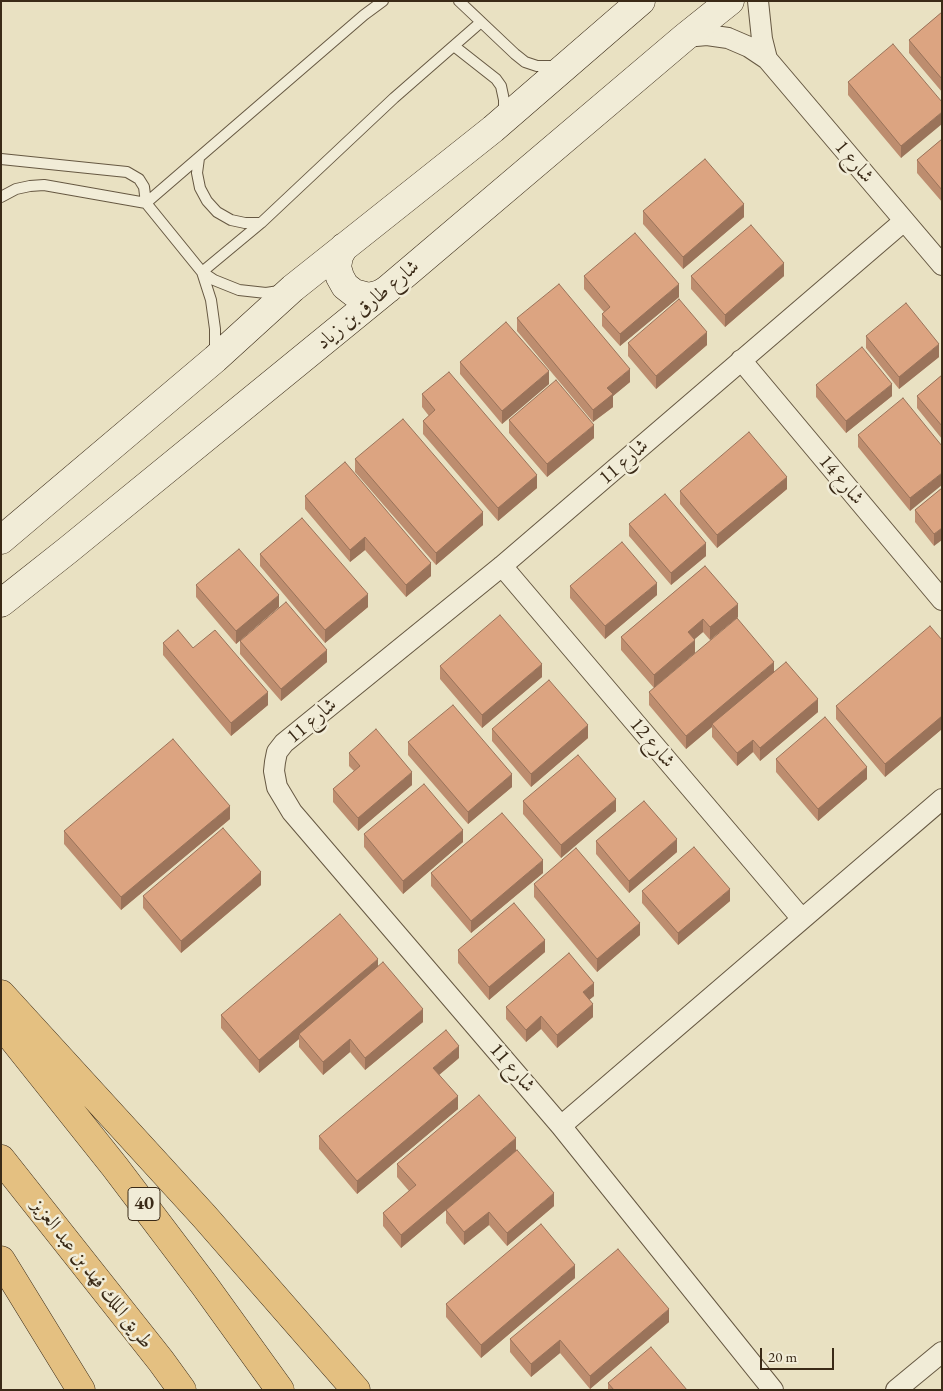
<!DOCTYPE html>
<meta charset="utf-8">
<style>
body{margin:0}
#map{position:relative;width:943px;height:1391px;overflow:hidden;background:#e9e1c2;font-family:"EB Garamond",serif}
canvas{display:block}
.frame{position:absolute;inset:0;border:2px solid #3a2a17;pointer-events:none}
.scale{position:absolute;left:760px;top:1348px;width:74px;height:22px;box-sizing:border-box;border:2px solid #3a2a17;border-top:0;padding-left:6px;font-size:15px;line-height:18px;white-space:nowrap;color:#3a2a17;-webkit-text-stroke:4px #f1ecd7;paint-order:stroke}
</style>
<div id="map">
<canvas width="943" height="1391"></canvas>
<div class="frame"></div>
<div class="scale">20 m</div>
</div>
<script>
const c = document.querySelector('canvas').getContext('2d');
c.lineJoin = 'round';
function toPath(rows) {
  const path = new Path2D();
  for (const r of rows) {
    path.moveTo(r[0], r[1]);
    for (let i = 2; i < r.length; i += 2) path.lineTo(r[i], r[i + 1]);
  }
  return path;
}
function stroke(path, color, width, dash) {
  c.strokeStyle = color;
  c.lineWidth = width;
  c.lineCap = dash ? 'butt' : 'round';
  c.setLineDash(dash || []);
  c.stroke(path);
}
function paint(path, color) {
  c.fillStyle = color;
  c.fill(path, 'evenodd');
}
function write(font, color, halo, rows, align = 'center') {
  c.font = font + ' "EB Garamond",Amiri,serif';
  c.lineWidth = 5;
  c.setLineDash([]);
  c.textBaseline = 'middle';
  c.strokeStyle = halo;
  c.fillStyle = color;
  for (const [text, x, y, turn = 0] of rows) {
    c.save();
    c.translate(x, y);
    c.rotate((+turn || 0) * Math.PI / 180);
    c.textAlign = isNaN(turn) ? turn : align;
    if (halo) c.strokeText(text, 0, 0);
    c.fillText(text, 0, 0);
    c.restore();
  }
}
const lane = toPath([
 [459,1,515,54,525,62,537,66,556,66],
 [454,46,496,79,501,86,504,100,504,107,500,114],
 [199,158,197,173,200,188,207,201,217,212,231,220,245,223,261,223],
 [1,159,127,172,139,179,144,187,146,203,202,272,214,280,239,290,266,293,279,291],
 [1,197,16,189,30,186,44,185,146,203],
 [146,203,364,15,383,1],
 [202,272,261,223,394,98,481,22],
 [202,272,211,300,215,329,215,354]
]);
const street = toPath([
 [758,1,762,39,767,59],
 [685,37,707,35,728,38,749,47,767,59,942,265],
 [741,360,942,600],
 [502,566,802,919],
 [561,1126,942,799],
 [773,1390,561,1126,292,812,277,787,274,771,275,762,277,752,284,743,502,566,904,221],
 [896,1390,942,1352]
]);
const secondary = toPath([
 [344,247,339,256,337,267,340,277,345,286,354,293,369,297,380,294,388,289],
 [1,540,215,359,293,288,493,129,641,1],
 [1,603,68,550,389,288,685,37,730,1]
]);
const highway = toPath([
 [1,994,204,1216,356,1390],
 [1,1024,115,1167,205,1286,280,1390],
 [1,1159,161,1361,182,1390],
 [1,1260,81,1390]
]);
const wall = toPath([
 [942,12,942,92,909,53,909,40],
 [848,82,942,102,901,158,848,95],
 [942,139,942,202,917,173,917,160],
 [643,211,744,217,683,269,643,224],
 [584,276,679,297,620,346,602,326,602,314,604,312,584,289],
 [691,276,784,276,725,327,691,289],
 [517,318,630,382,613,396,613,407,593,422,517,331],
 [866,336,939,357,899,389,866,348],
 [628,343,707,345,656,389,628,356],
 [460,362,549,384,502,424,460,374],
 [942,375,942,439,917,408,917,396],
 [816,385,892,396,846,433,816,397],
 [422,394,537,488,498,521,423,434,423,421,429,416,422,407],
 [509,420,594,438,547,477,509,433],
 [858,435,942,446,910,511,858,447],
 [355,459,483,525,436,565,355,472],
 [942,488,934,546,915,522,915,510],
 [787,489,717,548,680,504,680,491],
 [305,496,431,576,406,597,365,550,350,562,305,509],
 [629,524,706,556,671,585,629,536],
 [260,554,368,607,325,643,260,566],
 [705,566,738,617,710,640,703,632,694,639,654,688,621,650,621,637],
 [196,585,279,607,236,644,196,597],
 [570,586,657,595,605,639,570,598],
 [942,640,942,729,885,777,836,719,836,706],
 [240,641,327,662,281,701,240,654],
 [163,643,193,648,268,705,231,736,163,655],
 [440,666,542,677,482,728,440,679],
 [774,672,818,712,760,761,753,752,737,766,712,737,712,727,686,749,649,705,649,692],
 [492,729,588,738,531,787,492,741],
 [408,742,512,787,468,824,408,755],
 [349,753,412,785,358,831,333,802,333,789,354,771,349,766],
 [776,759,867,779,818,821,776,772],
 [523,801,616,811,561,858,523,814],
 [230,819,121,910,64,844,64,831],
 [364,834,463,842,403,894,364,847],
 [596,841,677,852,629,893,596,854],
 [431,873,543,873,471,933,431,886],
 [534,884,640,935,597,972,534,897],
 [261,885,181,953,143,908,143,896],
 [642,891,730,901,678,945,642,903],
 [458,950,545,952,489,1000,458,963],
 [378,966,423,1022,365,1070,350,1052,323,1075,299,1047,299,1039,259,1073,221,1028,221,1015],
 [594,996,589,1000,593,1017,557,1048,541,1029,526,1042,506,1019,506,1007],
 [459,1058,439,1075,458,1109,357,1194,319,1149,319,1136],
 [516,1151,401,1248,383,1226,383,1213,409,1191,397,1177,397,1164],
 [554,1206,507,1246,489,1225,464,1245,446,1223,446,1210],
 [575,1278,481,1358,446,1317,446,1304],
 [669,1322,590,1389,560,1353,531,1377,510,1352,510,1339],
 [608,1383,687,1390,608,1390]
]);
const shadedWall = toPath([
 [942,112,942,124,901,158,901,146],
 [744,204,744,217,683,269,683,257],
 [784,263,784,276,725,327,725,315],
 [679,284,679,297,620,346,620,334],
 [707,332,707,345,656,389,656,376],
 [939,344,939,357,899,389,899,377],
 [630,369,630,382,613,396,613,407,593,422,593,410,607,388],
 [549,371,549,384,502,424,502,411],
 [892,384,892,396,846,433,846,421],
 [594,425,594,438,547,477,547,464],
 [942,473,942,485,910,511,910,498],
 [537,475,537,488,498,521,498,508],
 [787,477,787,489,717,548,717,535],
 [483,512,483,525,436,565,436,553],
 [942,528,942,540,934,546,934,534],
 [365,537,365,550,350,562,350,550],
 [706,543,706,556,671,585,671,573],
 [431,563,431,576,406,597,406,585],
 [657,583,657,595,605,639,605,626],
 [368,594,368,607,325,643,325,630],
 [279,595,279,607,236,644,236,631],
 [738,604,738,617,710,640,710,627],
 [703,619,703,632,688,645,688,632],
 [695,640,695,653,654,688,654,675],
 [327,650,327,662,281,701,281,689],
 [774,662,774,675,712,724,712,727,686,749,686,736],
 [542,664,542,677,482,728,482,715],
 [268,692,268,705,231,736,231,723],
 [818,699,818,712,760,761,760,748],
 [942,716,942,729,885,777,885,764],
 [588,725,588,738,531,787,531,774],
 [753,740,753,752,737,766,737,753],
 [867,767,867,779,818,821,818,809],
 [412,772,412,785,358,831,358,818],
 [512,774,512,787,468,824,468,812],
 [616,799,616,811,561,858,561,845],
 [230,806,230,819,121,910,121,897],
 [463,830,463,842,403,894,403,881],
 [677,839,677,852,629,893,629,881],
 [543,860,543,873,471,933,471,921],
 [261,872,261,885,181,953,181,941],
 [730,889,730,901,678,945,678,933],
 [640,923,640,935,597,972,597,959],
 [545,940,545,952,489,1000,489,987],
 [378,959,378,972,299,1034,299,1039,259,1073,259,1060],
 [594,983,594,996,583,1005,583,992],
 [593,1004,593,1017,557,1048,557,1035],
 [423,1009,423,1022,365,1070,365,1058],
 [541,1016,541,1029,526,1042,526,1030],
 [350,1039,350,1052,323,1075,323,1062],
 [459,1046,459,1058,433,1080,433,1068],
 [458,1096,458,1109,357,1194,357,1181],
 [516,1138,516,1151,401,1248,401,1235],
 [554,1193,554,1206,507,1246,507,1233],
 [489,1212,489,1225,464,1245,464,1232],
 [575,1265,575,1278,481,1358,481,1345],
 [669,1309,669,1322,590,1389,590,1376],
 [560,1340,560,1353,531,1377,531,1364]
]);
const building = toPath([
 [942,12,942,79,909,40,942,12],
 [893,44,942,102,942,112,901,146,848,82,893,44],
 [942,139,942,190,917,160,942,139],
 [705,159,744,204,683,257,643,211,705,159],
 [751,225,784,263,725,315,691,276,751,225],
 [635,233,679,284,620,334,602,314,610,307,584,276,635,233],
 [559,284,630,369,607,388,613,394,593,410,517,318,559,284],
 [679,299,707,332,656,376,628,343,679,299],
 [906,303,939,344,899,377,866,336,906,303],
 [506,322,549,371,502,411,460,362,506,322],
 [862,347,892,384,846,421,816,385,862,347],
 [449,372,537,475,498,508,423,421,435,410,422,394,449,372],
 [942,375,942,426,917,396,942,375],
 [556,380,594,425,547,464,509,420,556,380],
 [903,398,942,446,942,473,910,498,858,435,903,398],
 [403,419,483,512,436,553,355,459,403,419],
 [749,432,787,477,717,535,680,491,749,432],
 [345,462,431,563,406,585,365,537,350,550,305,496,345,462],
 [942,488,942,528,934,534,915,510,942,488],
 [665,494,706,543,671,573,629,524,665,494],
 [302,518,368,594,325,630,260,554,302,518],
 [622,542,657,583,605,626,570,586,622,542],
 [239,549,279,595,236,631,196,585,239,549],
 [705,566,738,604,710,627,703,619,688,632,695,640,654,675,621,637,705,566],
 [286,602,327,650,281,689,240,641,286,602],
 [500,615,542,664,482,715,440,666,500,615],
 [737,618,774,662,686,736,649,692,737,618],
 [930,626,942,640,942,716,885,764,836,706,930,626],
 [178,630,193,648,215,630,268,692,231,723,163,643,178,630],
 [786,662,818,699,760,748,753,740,737,753,712,724,786,662],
 [549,680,588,725,531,774,492,729,549,680],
 [453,705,512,774,468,812,408,742,453,705],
 [825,717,867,767,818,809,776,759,825,717],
 [376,729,412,772,358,818,333,789,360,766,349,753,376,729],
 [173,739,230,806,121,897,64,831,173,739],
 [578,755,616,799,561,845,523,801,578,755],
 [424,784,463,830,403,881,364,834,424,784],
 [644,801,677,839,629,881,596,841,644,801],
 [502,813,543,860,471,921,431,873,502,813],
 [223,828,261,872,181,941,143,896,223,828],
 [694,847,730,889,678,933,642,891,694,847],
 [576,848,640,923,597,959,534,884,576,848],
 [514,903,545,940,489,987,458,950,514,903],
 [340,914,378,959,259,1060,221,1015,340,914],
 [569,953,594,983,583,992,593,1004,557,1035,541,1016,526,1030,506,1007,569,953],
 [383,962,423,1009,365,1058,350,1039,323,1062,299,1034,383,962],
 [446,1030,459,1046,433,1068,458,1096,357,1181,319,1136,446,1030],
 [479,1095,516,1138,401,1235,383,1213,416,1185,397,1164,479,1095],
 [517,1150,554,1193,507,1233,489,1212,464,1232,446,1210,517,1150],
 [541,1224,575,1265,481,1345,446,1304,541,1224],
 [618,1249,669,1309,590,1376,560,1340,531,1364,510,1339,618,1249],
 [651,1347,687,1390,614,1390,608,1383,651,1347]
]);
const shields = [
 [144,1204,32]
];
const shieldNames = [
 ["40",144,1204]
];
const streetNames = [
 ["شارع 1",854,162,50],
 ["شارع طارق بن زياد",368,305,-40],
 ["شارع 11",624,462,-41],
 ["شارع 14",841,480,50],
 ["شارع 11",312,721,-40],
 ["شارع 12",652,743,50],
 ["شارع 11",512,1068,49],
 ["طريق الملك فهد بن عبد العزيز",92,1274,52]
];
stroke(lane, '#665842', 12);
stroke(street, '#665842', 22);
stroke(secondary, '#3a2a17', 29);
stroke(highway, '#3a2a17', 29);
stroke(lane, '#f1ecd7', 10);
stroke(street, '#f1ecd7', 20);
stroke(secondary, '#f1ecd7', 28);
stroke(highway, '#e4c081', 28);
paint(wall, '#bd8d6f');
paint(shadedWall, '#9a735a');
paint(building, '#dca481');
stroke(building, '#9a735a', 1);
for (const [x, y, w] of shields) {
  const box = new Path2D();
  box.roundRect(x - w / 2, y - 16.5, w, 33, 4);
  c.fillStyle = '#f1ecd7';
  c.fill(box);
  stroke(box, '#3a2a17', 1);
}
write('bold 19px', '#3a2a17', null, shieldNames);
write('20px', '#3a2a17', '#f1ecd7', streetNames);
</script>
